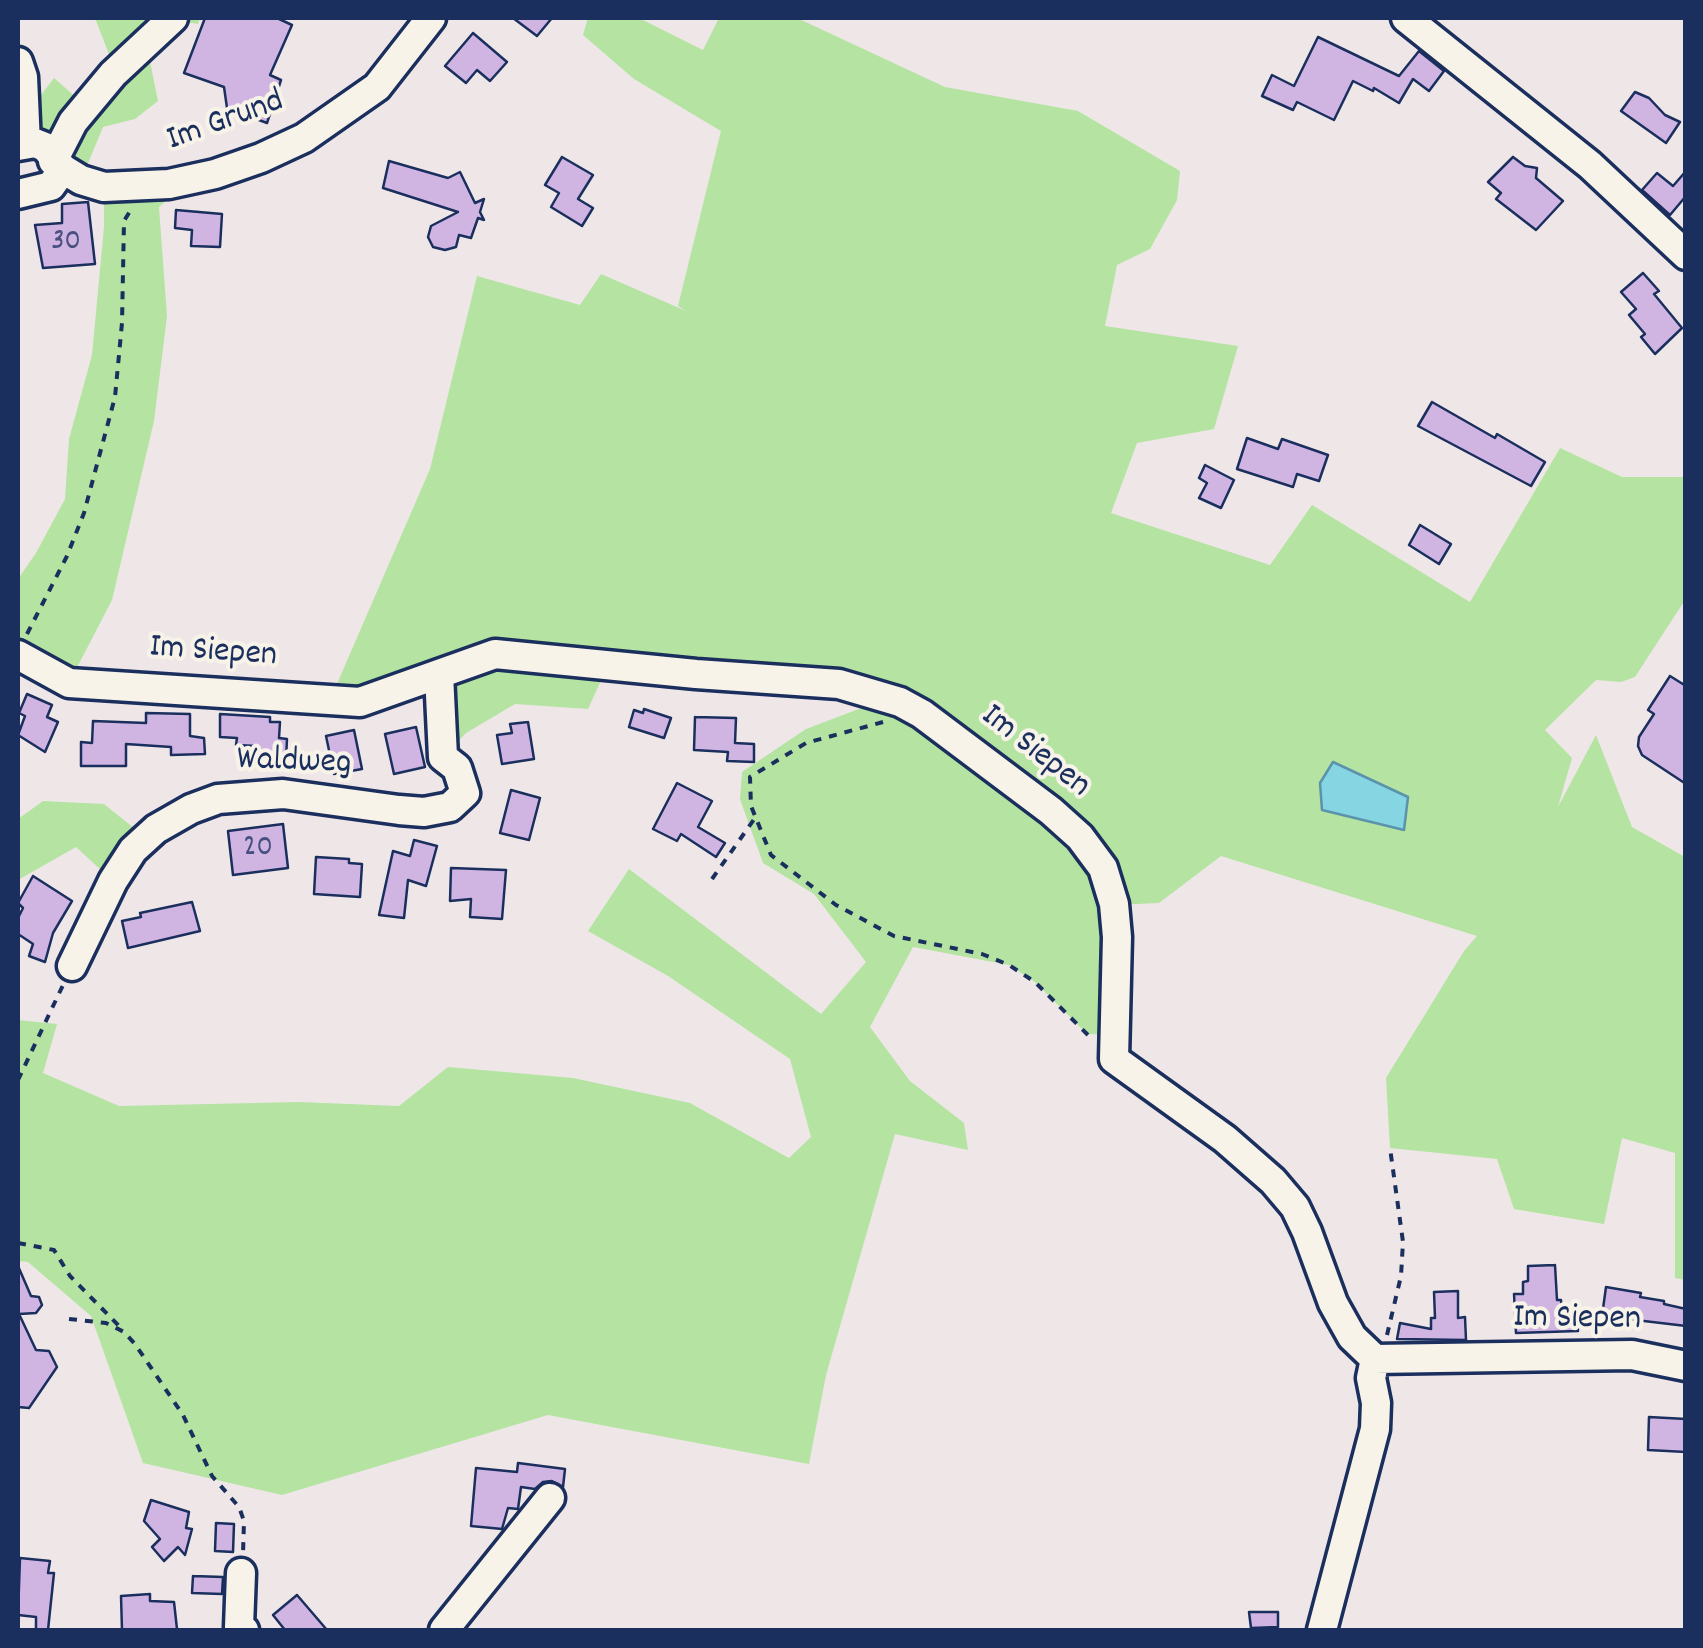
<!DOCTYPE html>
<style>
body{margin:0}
#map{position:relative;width:1703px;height:1648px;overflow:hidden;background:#efe7e7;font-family:Dekko,sans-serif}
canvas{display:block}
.frame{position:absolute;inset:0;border:20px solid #1b2f5e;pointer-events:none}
</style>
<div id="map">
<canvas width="1703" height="1648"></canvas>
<div class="frame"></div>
</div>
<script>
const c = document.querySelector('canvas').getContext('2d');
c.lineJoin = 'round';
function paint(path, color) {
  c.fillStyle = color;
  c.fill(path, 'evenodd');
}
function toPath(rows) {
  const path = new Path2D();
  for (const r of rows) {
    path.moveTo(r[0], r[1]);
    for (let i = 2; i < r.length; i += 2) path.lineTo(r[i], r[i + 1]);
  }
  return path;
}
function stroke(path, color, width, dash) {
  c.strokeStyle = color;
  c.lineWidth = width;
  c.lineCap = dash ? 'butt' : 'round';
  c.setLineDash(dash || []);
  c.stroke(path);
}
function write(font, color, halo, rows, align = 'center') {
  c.font = font + ' Dekko,sans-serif';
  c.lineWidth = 8;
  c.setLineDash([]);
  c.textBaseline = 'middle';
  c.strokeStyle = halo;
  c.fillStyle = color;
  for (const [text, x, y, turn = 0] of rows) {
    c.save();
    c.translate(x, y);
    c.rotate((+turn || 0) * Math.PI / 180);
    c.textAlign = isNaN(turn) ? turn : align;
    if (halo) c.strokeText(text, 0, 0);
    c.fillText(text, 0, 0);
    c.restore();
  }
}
const green = toPath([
 [95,18,200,18,198,24,164,18,145,37,158,101,135,119,103,127,81,180,25,116,54,78,79,100,110,57],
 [588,18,639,18,703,50,719,18,797,18,945,87,1078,111,1180,171,1177,200,1150,249,1117,265,1105,326,1238,346,1214,429,1137,443,1111,513,1270,565,1312,505,1470,602,1560,448,1622,477,1685,477,1685,600,1635,677,1621,682,1596,680,1545,730,1572,758,1558,807,1596,735,1632,827,1685,857,1685,1280,1675,1278,1675,1153,1622,1138,1604,1224,1514,1209,1497,1159,1390,1148,1386,1078,1464,951,1477,936,1221,856,1159,903,1114,905,1115,1035,1087,1034,1035,982,1009,965,913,947,870,1027,910,1081,964,1123,968,1150,895,1134,826,1375,809,1464,548,1415,282,1495,143,1463,91,1316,28,1262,18,1261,18,1020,57,1024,43,1073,119,1106,299,1102,399,1106,448,1067,573,1078,690,1103,789,1158,811,1137,790,1059,668,976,588,931,629,869,821,1014,866,962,814,894,763,863,740,799,742,772,806,729,864,707,896,703,608,665,588,709,515,704,466,733,443,757,438,674,330,700,430,469,477,276,580,305,601,274,686,311,678,306,721,131,634,79,583,35],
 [187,181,159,207,167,316,154,421,112,600,69,683,18,655,18,579,36,553,65,499,69,439,92,355,104,227,104,187],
 [43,801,104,804,145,837,113,881,76,847,18,880,18,819]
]);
const water = toPath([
 [1333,762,1408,797,1404,830,1322,810,1320,783,1333,762]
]);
const building = toPath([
 [205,18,277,18,292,25,270,75,281,80,267,123,227,108,224,87,184,73,205,18],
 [513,18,552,18,537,36,513,18],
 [473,33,507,62,490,81,477,70,466,83,445,66,473,33],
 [1318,37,1399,76,1419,51,1444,71,1429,91,1413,79,1399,103,1374,88,1373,91,1353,81,1334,120,1297,102,1293,110,1262,96,1272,75,1294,86,1318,37],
 [1635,92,1649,98,1665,115,1680,122,1666,143,1621,111,1635,92],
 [562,157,593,175,578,199,593,208,582,226,551,207,559,193,545,185,562,157],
 [1513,157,1525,166,1537,168,1536,178,1563,201,1536,230,1496,199,1501,193,1488,182,1513,157],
 [389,161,448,178,460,172,475,203,484,199,480,212,484,220,478,218,471,238,459,235,456,247,445,250,433,247,428,237,431,226,458,212,383,188,389,161],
 [1686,171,1686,196,1670,215,1642,190,1657,173,1673,186,1686,171],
 [88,202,95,264,43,268,35,225,62,223,62,204,88,202],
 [176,210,222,214,220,247,191,246,192,230,175,228,176,210],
 [1643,273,1659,291,1654,294,1682,328,1655,354,1641,337,1645,334,1629,315,1636,309,1621,292,1643,273],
 [1432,402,1495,438,1497,434,1545,462,1531,486,1418,426,1432,402],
 [1247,438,1278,449,1282,439,1328,455,1319,481,1297,474,1293,487,1237,469,1247,438],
 [1205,465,1234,480,1221,508,1199,498,1207,483,1199,478,1205,465],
 [1420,525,1451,544,1439,564,1409,545,1420,525],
 [1670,676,1686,686,1686,784,1642,755,1638,746,1639,737,1654,714,1648,710,1670,676],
 [27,694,52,705,47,717,58,722,45,752,18,735,25,716,19,713,27,694],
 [644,709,671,718,664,738,629,727,634,710,643,713,644,709],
 [146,713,190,714,190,736,204,738,205,754,171,755,171,747,126,744,126,766,81,766,81,742,92,743,93,721,146,723,146,713],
 [220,714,270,717,270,722,280,722,279,738,287,739,286,759,256,757,257,746,236,745,237,738,220,737,220,714],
 [695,717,736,718,735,743,754,744,754,762,727,761,728,752,694,750,695,717],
 [528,722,534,759,502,764,497,735,512,733,510,724,528,722],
 [416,727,425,767,394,774,385,734,416,727],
 [354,730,362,769,334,774,326,736,354,730],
 [677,783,712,801,698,827,725,843,716,857,681,834,677,841,653,829,677,783],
 [511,790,540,798,529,840,500,833,511,790],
 [283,824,288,868,233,875,228,831,283,824],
 [414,840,437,846,426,886,408,880,404,918,379,915,393,851,410,856,414,840],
 [316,857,349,859,349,863,362,864,360,897,314,894,316,857],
 [451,868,506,870,502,919,470,917,471,899,450,901,451,868],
 [33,876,72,901,53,933,45,962,29,956,33,944,18,934,18,918,23,908,18,903,33,876],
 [192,902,200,931,128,948,122,921,141,917,140,913,192,902],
 [1555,1265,1557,1300,1561,1300,1562,1315,1577,1315,1578,1331,1516,1333,1514,1294,1523,1294,1523,1282,1528,1281,1528,1266,1555,1265],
 [18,1266,31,1296,39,1297,42,1305,36,1313,19,1314,36,1350,49,1351,57,1367,29,1408,18,1407,18,1266],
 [1606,1287,1641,1293,1640,1297,1664,1301,1664,1304,1686,1309,1686,1326,1602,1316,1606,1287],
 [1458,1291,1458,1318,1465,1317,1466,1340,1397,1339,1400,1323,1431,1329,1431,1318,1435,1318,1434,1292,1458,1291],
 [1649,1417,1686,1419,1686,1452,1648,1450,1649,1417],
 [518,1463,565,1469,563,1487,552,1481,543,1482,535,1489,521,1487,518,1509,508,1508,502,1529,471,1526,476,1468,517,1472,518,1463],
 [151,1500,189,1512,186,1528,192,1529,185,1555,178,1547,164,1561,152,1547,160,1539,144,1521,151,1500],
 [216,1523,234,1524,233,1552,215,1551,216,1523],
 [20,1558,50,1561,48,1573,54,1573,48,1630,36,1630,36,1617,18,1615,20,1558],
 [193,1576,223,1577,222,1594,192,1593,193,1576],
 [150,1594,150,1601,174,1602,177,1629,122,1630,121,1596,150,1594],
 [297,1595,327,1630,285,1630,273,1615,297,1595],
 [1249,1612,1278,1612,1278,1627,1251,1628,1249,1612]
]);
const path = toPath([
 [27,634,67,556,84,513,115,397,122,323,124,221,132,208],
 [883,722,806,743,750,777,751,806,771,855,836,905,894,936,982,954,1009,965,1035,982,1091,1038],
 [712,879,755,818],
 [18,1080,64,983],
 [18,1243,54,1250,70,1276,121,1328],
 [69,1319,106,1323,124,1332,135,1344,183,1415,212,1476,239,1507,244,1521,243,1554],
 [1387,1335,1401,1276,1403,1242,1390,1148]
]);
const minor = toPath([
 [1406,18,1590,165,1686,255],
 [18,62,23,77,26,144],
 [18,146,35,143,45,147,63,169,81,180,104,187,169,184,215,174,261,158,304,138,377,87,431,18],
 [53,161,73,122,113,74,173,18],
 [18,194,51,186,63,169],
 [18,655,69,683,360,702,495,654,696,674,839,684,900,702,922,714,1051,811,1080,837,1103,868,1114,904,1117,937,1114,1059,1225,1139,1273,1181,1295,1207,1307,1232,1333,1303,1352,1337,1375,1359,1632,1355,1686,1366],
 [72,966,113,881,133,850,156,829,191,809,218,799,283,794,399,810,424,812,450,807,465,793,457,768,443,757,439,674],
 [241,1573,239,1627,244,1630],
 [444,1630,550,1498],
 [1322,1630,1375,1429,1376,1403,1371,1378,1375,1359]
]);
const numberNames = [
 ["30",66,244],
 ["20",258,850]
];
const streetNames = [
 ["Im Grund",226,123,-20],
 ["Im Siepen",213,654,4],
 ["Im Siepen",1034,753,38],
 ["Waldweg",294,764,2],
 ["Im Siepen",1577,1321,1]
];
paint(green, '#b4e3a2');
paint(water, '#86d5e2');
stroke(water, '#5b93ad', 2.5);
paint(building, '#d0b5e3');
stroke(building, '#1b2f5e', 2.5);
stroke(minor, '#1b2f5e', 35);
stroke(path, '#1b2f5e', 4, [8, 8]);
stroke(minor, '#f7f3e8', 28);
write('30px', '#48507f', null, numberNames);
write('35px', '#1b2f5e', '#f7f3e8', streetNames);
</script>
